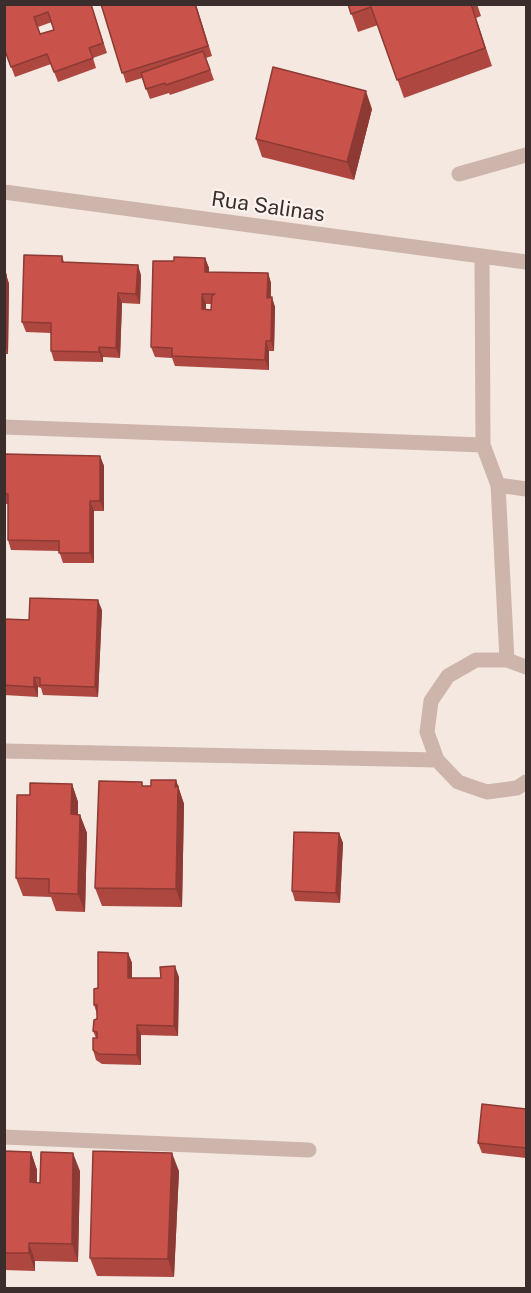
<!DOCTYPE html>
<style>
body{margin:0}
#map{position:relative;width:531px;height:1293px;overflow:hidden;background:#f4e8e1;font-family:"Public Sans",sans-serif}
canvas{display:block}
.frame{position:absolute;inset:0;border:6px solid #3b2d2b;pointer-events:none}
</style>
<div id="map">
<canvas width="531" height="1293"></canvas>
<div class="frame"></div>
</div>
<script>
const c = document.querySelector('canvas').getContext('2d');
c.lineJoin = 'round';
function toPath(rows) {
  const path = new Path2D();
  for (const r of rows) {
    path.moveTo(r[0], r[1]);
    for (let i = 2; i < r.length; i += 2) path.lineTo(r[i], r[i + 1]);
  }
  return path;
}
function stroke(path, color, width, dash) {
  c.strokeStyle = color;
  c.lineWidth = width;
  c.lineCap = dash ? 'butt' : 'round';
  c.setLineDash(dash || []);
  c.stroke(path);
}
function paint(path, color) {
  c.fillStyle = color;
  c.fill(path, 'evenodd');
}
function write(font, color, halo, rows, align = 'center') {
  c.font = font + ' "Public Sans",sans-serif';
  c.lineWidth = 4.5;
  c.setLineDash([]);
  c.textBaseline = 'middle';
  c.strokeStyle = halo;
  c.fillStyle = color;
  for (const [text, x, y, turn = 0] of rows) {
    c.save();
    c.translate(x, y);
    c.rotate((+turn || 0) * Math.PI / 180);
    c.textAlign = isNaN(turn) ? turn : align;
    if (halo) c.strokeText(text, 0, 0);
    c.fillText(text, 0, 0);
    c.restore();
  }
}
const minor = toPath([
 [459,174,526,155],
 [4,192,526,262],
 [482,258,483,445,498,485,507,660],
 [4,427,483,445],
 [498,485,526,489],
 [526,667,507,660,476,660,448,676,431,701,427,732,437,760,458,782,487,792,517,788,526,782],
 [4,751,437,760],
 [4,1137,309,1150]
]);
const wall = toPath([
 [4,4,91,4,107,53,93,58,96,68,58,82,51,64,15,77,4,48],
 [52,22,54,30,40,34,38,27],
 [101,4,196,4,212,56,206,58,214,80,170,95,169,93,150,99,142,78,126,83],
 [348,4,477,4,481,16,476,18,492,66,404,98,378,25,358,32],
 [372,109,354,180,262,157,256,139],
 [62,256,64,262,141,275,140,304,122,303,120,358,103,357,103,362,54,361,51,351,51,333,26,332,22,322],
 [205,258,209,268,209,272,268,273,271,283,271,297,275,307,274,351,269,351,269,370,175,366,172,358,155,357,151,347,174,261],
 [206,304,211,304,211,310,206,309],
 [4,274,6,274,9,284,8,354,4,354],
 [4,454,100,456,104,466,104,511,94,511,94,563,63,563,59,551,11,550,8,540,8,504,6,504,4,501],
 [102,610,98,697,43,695,41,688,38,687,38,697,4,695,4,619,29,620],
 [176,780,184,804,182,907,102,906,95,888,151,786],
 [72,784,78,802,78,815,80,815,87,833,85,912,56,911,51,897,23,896,16,878,30,795],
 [339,833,343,843,340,903,295,901,292,891],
 [128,953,132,963,132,978,161,978,179,977,178,1036,141,1035,141,1065,102,1064,96,1060,93,1050,96,1038,93,1031,97,1019,97,1014,94,1005,98,988],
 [526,1109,526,1158,482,1153,478,1143],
 [4,1151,31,1152,37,1170,37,1182,40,1183,80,1171,78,1262,35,1261,35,1271,4,1270],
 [179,1171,174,1277,97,1276,90,1258]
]);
const shadedWall = toPath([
 [366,91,372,109,354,180,347,162],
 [205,258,209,268,209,282,205,272],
 [138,265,141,275,140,304,136,294],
 [268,273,271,283,270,308,267,298],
 [6,274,9,284,8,354,5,344],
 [118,293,122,303,120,358,116,348],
 [202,294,206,304,205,319,202,309],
 [272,297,275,307,274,351,271,341],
 [266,341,269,351,269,370,265,360],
 [99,347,103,357,103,362,99,352],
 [100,456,104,466,104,511,100,501],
 [90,501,94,511,94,563,90,553],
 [98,600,102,610,98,697,95,687],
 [34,677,38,687,38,697,34,687],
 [176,780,184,804,182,907,176,889],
 [72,784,78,802,78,832,71,814],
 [80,815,87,833,85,912,78,894],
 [339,833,343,843,340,903,336,893],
 [128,953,132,963,132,988,128,978],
 [175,966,179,977,178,1036,174,1026],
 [137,1025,141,1035,141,1065,137,1055],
 [31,1152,37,1170,36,1200,30,1182],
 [73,1153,80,1171,78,1262,72,1244],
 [172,1153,179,1171,174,1277,168,1259],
 [29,1243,35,1261,35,1271,29,1253]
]);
const building = toPath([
 [4,4,91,4,103,43,89,48,93,58,54,72,47,54,11,67,4,48,4,4],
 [48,12,54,30,40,34,34,17,48,12],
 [101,4,195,4,208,46,122,73,101,4],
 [348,4,471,4,485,48,397,80,371,7,351,14,348,4],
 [203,51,210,70,166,85,165,83,146,89,141,73,203,51],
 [273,67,366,91,347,162,256,139,273,67],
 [24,255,62,256,62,262,138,265,136,294,118,293,116,348,99,347,99,352,51,351,51,323,22,322,24,255],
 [174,257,205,258,205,272,268,273,267,298,272,297,271,341,266,341,265,360,172,356,172,348,151,347,153,261,174,261,174,257],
 [202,294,215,294,212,296,211,310,202,309,202,294],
 [4,274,6,274,5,344,4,344,4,274],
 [4,454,100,456,100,501,90,501,90,553,59,553,59,541,8,540,8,494,4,494,4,454],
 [30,598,98,600,95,687,40,685,40,678,34,677,34,687,4,685,4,619,29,620,30,598],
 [151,780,176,780,175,787,178,786,176,889,95,888,99,781,142,782,142,786,151,786,151,780],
 [30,783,72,784,71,814,80,815,78,894,49,893,49,879,16,878,17,795,30,795,30,783],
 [294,832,339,833,336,893,292,891,294,832],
 [98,952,128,953,128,978,161,978,160,967,175,966,174,1026,137,1025,137,1055,99,1054,93,1050,93,1038,97,1038,97,1032,93,1031,94,1020,97,1019,97,1005,94,1005,94,989,98,988,98,952],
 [482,1104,526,1109,526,1148,478,1143,482,1104],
 [4,1151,31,1152,30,1182,40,1183,41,1152,73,1153,72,1244,29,1243,29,1253,4,1253,4,1151],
 [93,1151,172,1153,168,1259,90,1258,93,1151]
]);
const streetNames = [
 ["Rua Salinas",268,207,8]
];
stroke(minor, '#cdb5ac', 15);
paint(wall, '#ad4740');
paint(shadedWall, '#8d3a34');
paint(building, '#c9534a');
stroke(building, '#8d3a34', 1.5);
write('21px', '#3b2d2b', '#fbf3ee', streetNames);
</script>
